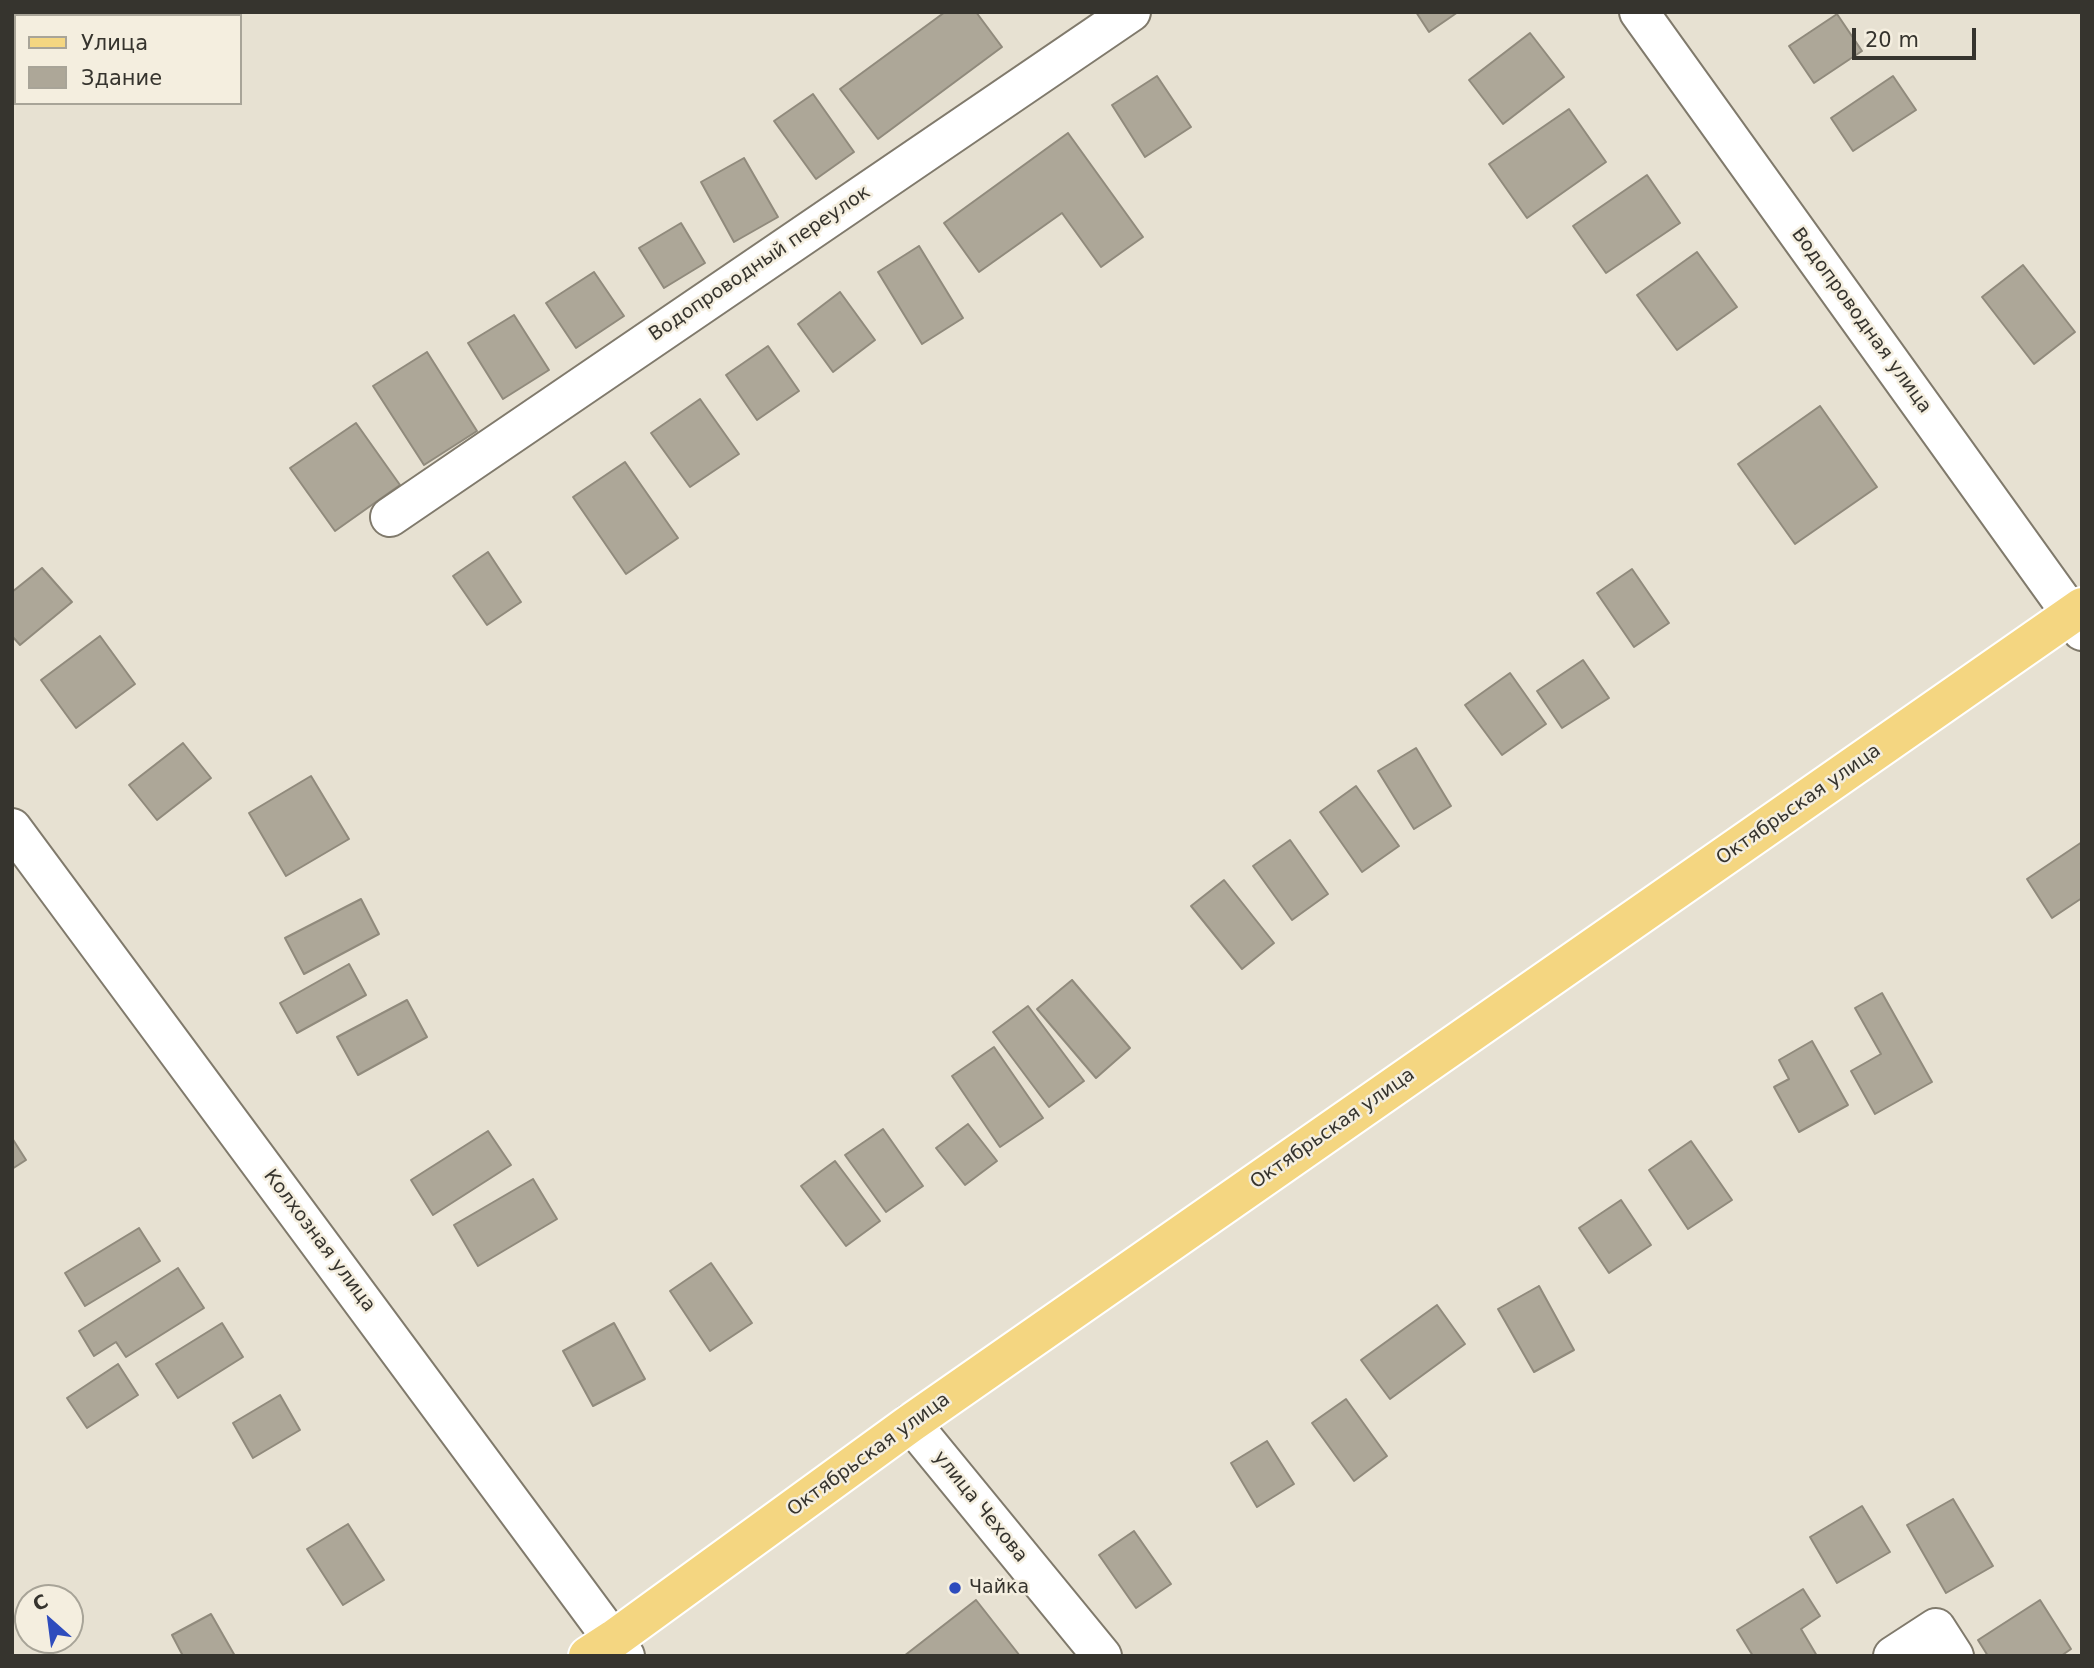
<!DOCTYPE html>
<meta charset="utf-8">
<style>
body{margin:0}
#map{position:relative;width:2094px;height:1668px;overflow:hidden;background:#e7e1d2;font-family:"DejaVu Sans",sans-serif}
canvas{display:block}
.frame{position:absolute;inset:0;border:14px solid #36342e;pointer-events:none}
.legend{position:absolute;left:14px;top:14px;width:228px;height:91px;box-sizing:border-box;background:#f4eedf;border:2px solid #a8a498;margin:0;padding:9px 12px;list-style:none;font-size:21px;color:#36342e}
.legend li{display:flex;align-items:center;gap:14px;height:35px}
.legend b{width:35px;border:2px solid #a8a498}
.north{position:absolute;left:14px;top:1584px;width:70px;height:70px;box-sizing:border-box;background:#f4eedf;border:2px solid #a8a498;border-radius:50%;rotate:332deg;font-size:19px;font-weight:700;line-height:28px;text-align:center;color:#36342e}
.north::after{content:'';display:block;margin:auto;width:24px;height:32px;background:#2e4cbd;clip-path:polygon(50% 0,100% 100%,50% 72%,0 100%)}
.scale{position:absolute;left:1852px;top:28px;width:124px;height:32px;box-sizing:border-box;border:4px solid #36342e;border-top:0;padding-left:9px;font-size:21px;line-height:24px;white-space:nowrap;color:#36342e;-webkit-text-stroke:5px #f4eedf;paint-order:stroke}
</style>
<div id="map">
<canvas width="2094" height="1668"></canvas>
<div class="frame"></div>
<ul class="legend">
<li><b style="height:9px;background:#f4d681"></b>Улица</li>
<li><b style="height:19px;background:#ada798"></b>Здание</li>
</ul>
<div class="north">С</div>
<div class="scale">20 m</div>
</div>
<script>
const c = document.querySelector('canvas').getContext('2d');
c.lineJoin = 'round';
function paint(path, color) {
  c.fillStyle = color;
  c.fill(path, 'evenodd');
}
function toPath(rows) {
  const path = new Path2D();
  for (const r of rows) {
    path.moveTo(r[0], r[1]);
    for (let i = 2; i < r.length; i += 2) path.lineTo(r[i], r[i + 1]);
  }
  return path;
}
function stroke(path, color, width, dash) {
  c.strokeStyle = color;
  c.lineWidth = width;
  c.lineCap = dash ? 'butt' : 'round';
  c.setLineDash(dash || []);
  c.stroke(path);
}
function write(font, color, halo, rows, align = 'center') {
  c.font = font + ' "DejaVu Sans",sans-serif';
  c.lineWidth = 5;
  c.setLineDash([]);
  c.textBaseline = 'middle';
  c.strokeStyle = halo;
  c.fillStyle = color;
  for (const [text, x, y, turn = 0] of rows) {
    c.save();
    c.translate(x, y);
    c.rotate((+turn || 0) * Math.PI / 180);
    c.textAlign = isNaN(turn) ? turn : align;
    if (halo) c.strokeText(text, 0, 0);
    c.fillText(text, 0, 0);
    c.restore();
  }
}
const building = toPath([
 [945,12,976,12,1002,47,878,139,840,89,945,12],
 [1416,12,1458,12,1429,32,1416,12],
 [1837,14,1862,51,1814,83,1789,46,1837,14],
 [1530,33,1564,77,1503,124,1469,80,1530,33],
 [1157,76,1191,127,1145,157,1112,105,1157,76],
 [1893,76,1916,110,1853,151,1831,118,1893,76],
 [813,94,854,152,816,179,774,121,813,94],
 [1569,109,1606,162,1527,218,1489,164,1569,109],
 [1068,133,1143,237,1101,267,1062,213,979,272,944,223,1068,133],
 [744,158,778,217,734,242,701,182,744,158],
 [1647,175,1680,223,1606,273,1573,226,1647,175],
 [681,223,705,263,664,288,639,248,681,223],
 [919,246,963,318,922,344,878,272,919,246],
 [1697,252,1737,307,1677,350,1637,295,1697,252],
 [2023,265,2075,332,2034,364,1982,297,2023,265],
 [594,272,624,316,576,348,546,303,594,272],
 [840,292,875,340,833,372,798,324,840,292],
 [514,315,549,370,503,399,468,343,514,315],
 [768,346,799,391,757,420,726,375,768,346],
 [427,352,477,431,424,465,373,386,427,352],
 [700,399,739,454,690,487,651,433,700,399],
 [1820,406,1877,487,1795,544,1738,464,1820,406],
 [356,423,400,485,335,531,290,468,356,423],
 [625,462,678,538,626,574,573,497,625,462],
 [488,552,521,602,487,625,453,576,488,552],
 [42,568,72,602,20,645,12,636,12,592,42,568],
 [1632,569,1669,623,1634,647,1597,593,1632,569],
 [100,636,135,684,76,728,41,680,100,636],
 [1583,660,1609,698,1562,728,1537,691,1583,660],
 [1510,673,1546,724,1502,755,1465,705,1510,673],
 [183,743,211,778,157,820,129,785,183,743],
 [1416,748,1451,806,1414,829,1378,771,1416,748],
 [311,776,349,839,286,876,249,813,311,776],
 [1356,786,1399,846,1362,872,1320,812,1356,786],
 [1290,840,1328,894,1292,920,1253,866,1290,840],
 [2082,842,2082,898,2052,918,2027,879,2082,842],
 [1224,880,1274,943,1242,969,1191,906,1224,880],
 [361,899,379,934,304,974,285,938,361,899],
 [349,964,366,995,297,1033,280,1003,349,964],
 [1072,980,1130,1048,1096,1078,1037,1009,1072,980],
 [1882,993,1932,1082,1875,1114,1851,1071,1881,1054,1855,1008,1882,993],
 [407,1000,427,1037,358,1075,337,1037,407,1000],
 [1028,1006,1084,1081,1049,1107,993,1032,1028,1006],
 [1812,1041,1848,1105,1799,1132,1774,1087,1789,1079,1779,1060,1812,1041],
 [994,1047,1043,1118,1000,1147,952,1076,994,1047],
 [968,1124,997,1161,965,1185,936,1148,968,1124],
 [883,1129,923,1186,886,1212,845,1155,883,1129],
 [488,1131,511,1165,433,1215,411,1180,488,1131],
 [12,1138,26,1160,12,1169,12,1138],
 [1691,1141,1732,1200,1688,1229,1649,1170,1691,1141],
 [835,1161,880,1221,846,1246,801,1186,835,1161],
 [533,1179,557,1219,478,1266,454,1225,533,1179],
 [1621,1200,1651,1245,1609,1273,1579,1228,1621,1200],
 [139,1228,160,1261,85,1306,65,1273,139,1228],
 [711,1263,752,1323,710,1351,670,1291,711,1263],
 [178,1268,204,1308,126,1357,116,1342,94,1356,79,1331,178,1268],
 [1539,1286,1574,1350,1534,1372,1498,1309,1539,1286],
 [1437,1305,1465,1344,1390,1399,1361,1360,1437,1305],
 [222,1323,243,1357,178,1398,156,1364,222,1323],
 [614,1323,645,1379,593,1406,563,1351,614,1323],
 [118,1364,138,1395,87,1428,67,1398,118,1364],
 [280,1395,300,1430,253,1458,233,1423,280,1395],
 [1346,1399,1387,1456,1354,1481,1312,1423,1346,1399],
 [1267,1441,1294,1484,1257,1507,1231,1463,1267,1441],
 [1953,1499,1993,1566,1946,1593,1907,1525,1953,1499],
 [1862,1506,1890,1552,1837,1583,1810,1537,1862,1506],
 [348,1524,384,1580,343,1605,307,1549,348,1524],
 [1134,1531,1171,1584,1136,1608,1099,1555,1134,1531],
 [1803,1589,1820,1616,1801,1629,1817,1656,1753,1656,1737,1630,1803,1589],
 [976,1600,1020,1656,904,1656,976,1600],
 [2040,1600,2071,1649,2061,1656,1988,1656,1978,1640,2040,1600],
 [211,1614,235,1656,183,1656,172,1635,211,1614]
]);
const street = toPath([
 [1639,12,2072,615,2082,631],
 [390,517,1131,12],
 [12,828,625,1656],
 [911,1423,1102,1656],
 [1893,1656,1936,1628,1954,1656]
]);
const primary = toPath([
 [588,1656,614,1639,911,1423,2082,607]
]);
const markers = [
 [955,1588,7,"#2e4cbd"]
];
const streetNames = [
 ["Водопроводный переулок",760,264,-34],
 ["Водопроводная улица",1861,321,54],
 ["Октябрьская улица",1799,805,-35],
 ["Октябрьская улица",1333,1129,-35],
 ["Колхозная улица",319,1241,53],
 ["Октябрьская улица",869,1455,-36],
 ["улица Чехова",980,1507,51]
];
const poiNames = [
 ["Чайка",969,1588]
];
paint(building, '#ada798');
stroke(building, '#908a7c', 2);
stroke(street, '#807a6c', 42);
stroke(primary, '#fff', 42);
stroke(street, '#fff', 38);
stroke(primary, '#f4d681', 38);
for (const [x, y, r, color] of markers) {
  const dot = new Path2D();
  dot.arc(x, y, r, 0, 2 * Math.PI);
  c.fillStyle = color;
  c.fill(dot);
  stroke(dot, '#f4eedf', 2.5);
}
write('19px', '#36342e', '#f4eedf', streetNames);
write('19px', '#36342e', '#f4eedf', poiNames, 'left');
</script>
